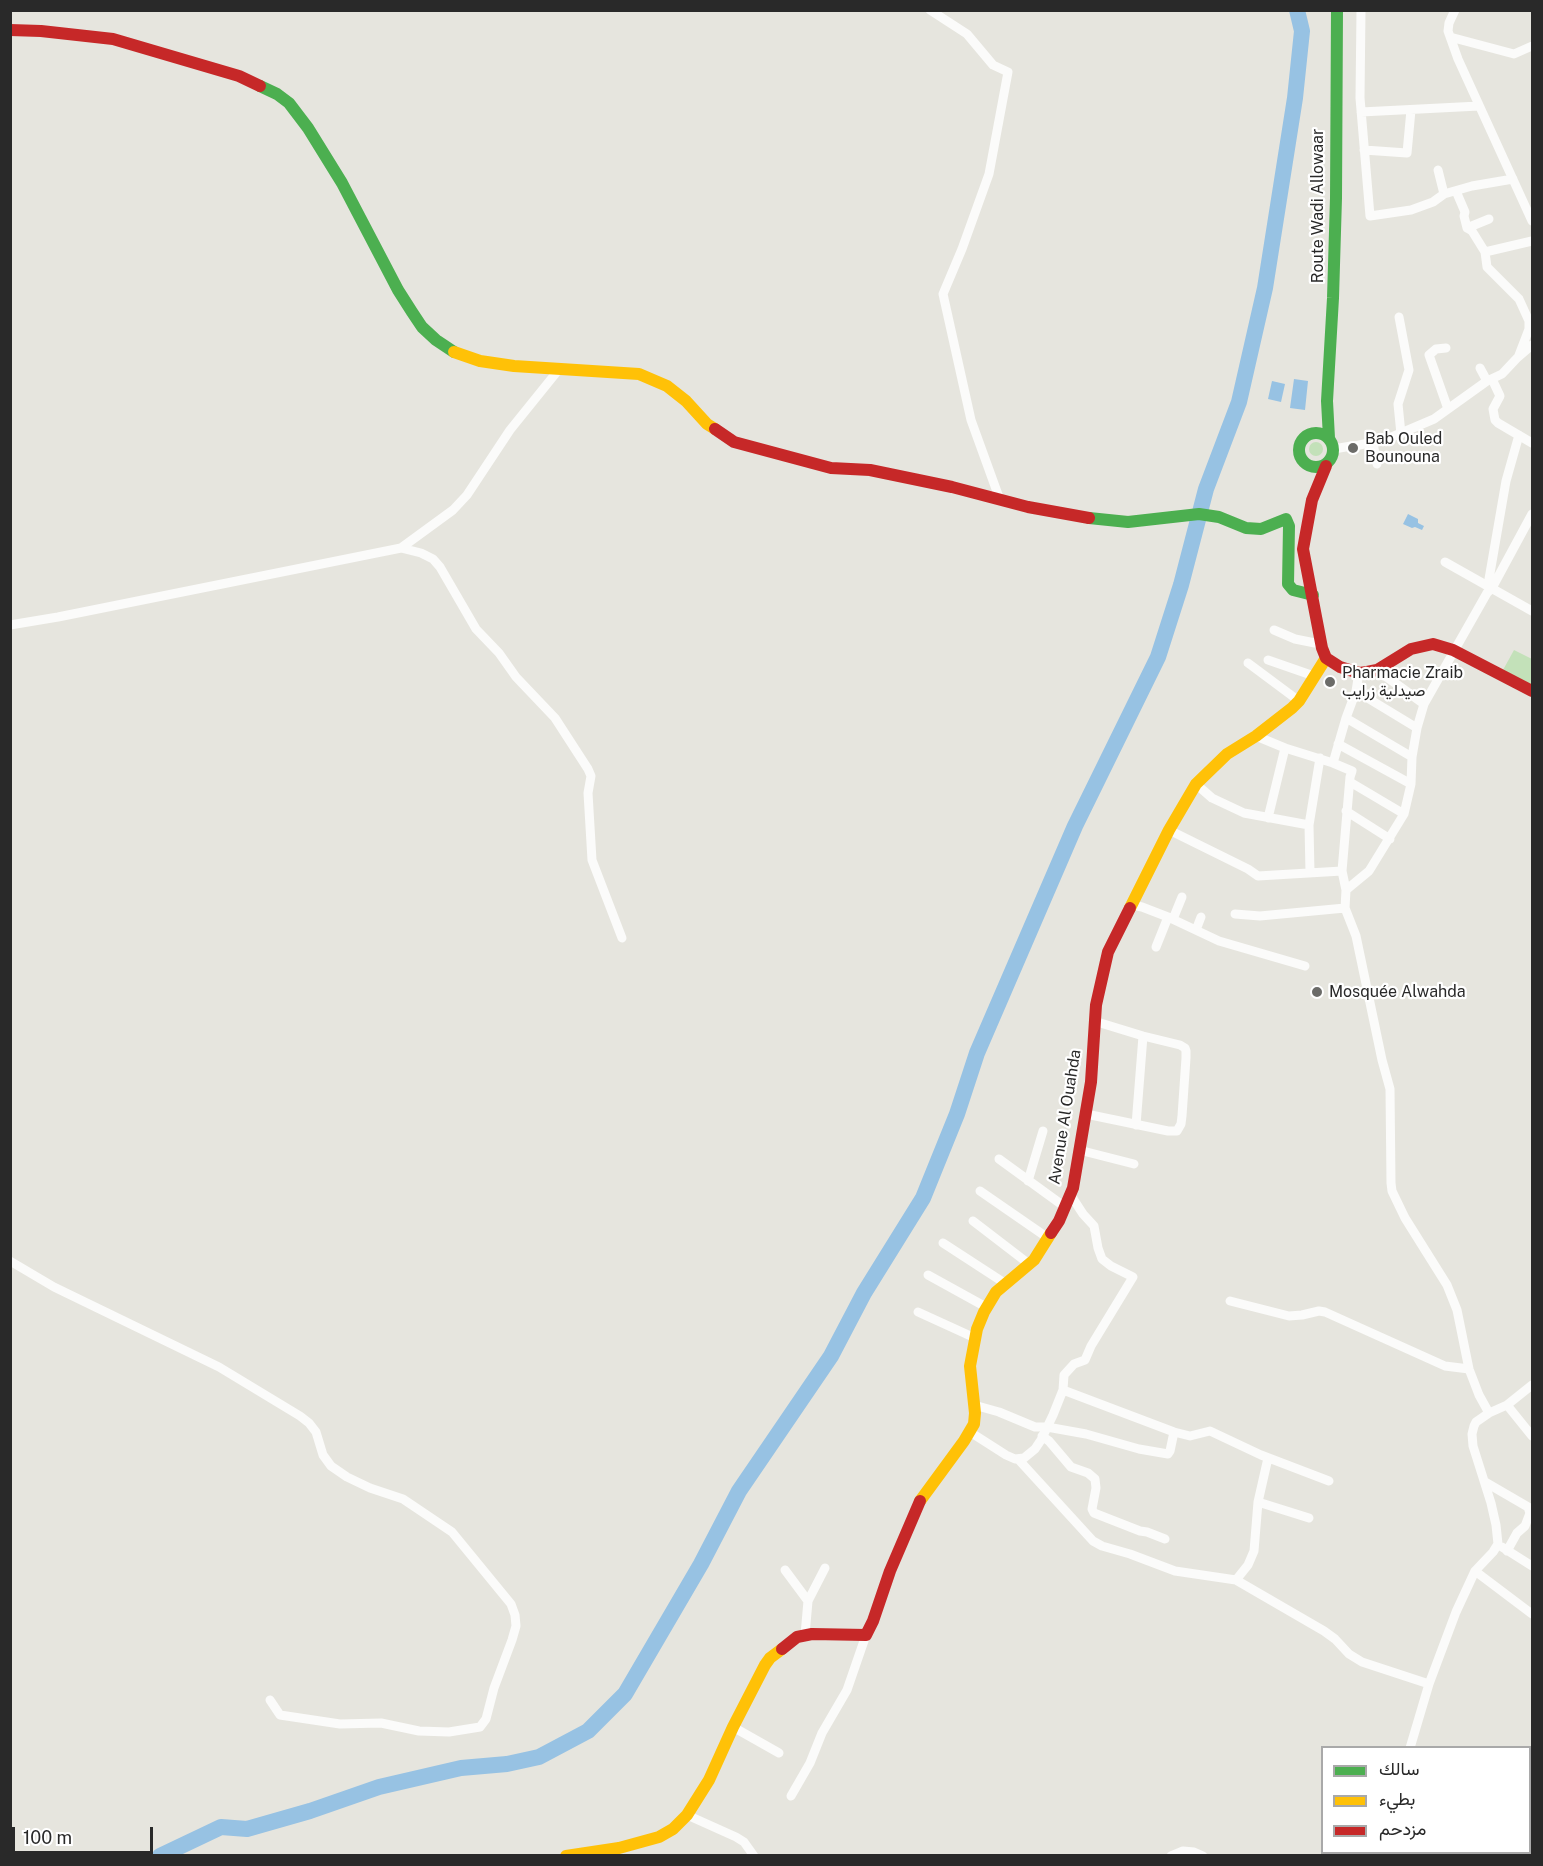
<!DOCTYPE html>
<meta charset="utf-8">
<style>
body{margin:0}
#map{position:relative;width:1543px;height:1866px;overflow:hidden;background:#e6e5de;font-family:"Public Sans",Vazirmatn,sans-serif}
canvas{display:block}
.frame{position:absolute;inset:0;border:12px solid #292929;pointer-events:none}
.legend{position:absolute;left:1321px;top:1746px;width:210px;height:108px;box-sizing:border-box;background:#fff;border:2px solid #a9a9a9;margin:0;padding:8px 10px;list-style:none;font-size:18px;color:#292929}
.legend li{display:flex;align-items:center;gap:12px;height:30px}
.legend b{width:30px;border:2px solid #a9a9a9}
.scale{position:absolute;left:12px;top:1827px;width:141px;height:27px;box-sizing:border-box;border:3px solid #292929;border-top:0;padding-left:8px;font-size:18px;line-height:21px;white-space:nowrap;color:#292929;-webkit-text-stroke:4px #fff;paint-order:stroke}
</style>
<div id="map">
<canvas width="1543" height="1866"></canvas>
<div class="frame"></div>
<ul class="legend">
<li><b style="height:8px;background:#4caf50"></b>سالك</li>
<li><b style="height:8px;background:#ffc107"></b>بطيء</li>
<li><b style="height:8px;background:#c62828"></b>مزدحم</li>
</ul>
<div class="scale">100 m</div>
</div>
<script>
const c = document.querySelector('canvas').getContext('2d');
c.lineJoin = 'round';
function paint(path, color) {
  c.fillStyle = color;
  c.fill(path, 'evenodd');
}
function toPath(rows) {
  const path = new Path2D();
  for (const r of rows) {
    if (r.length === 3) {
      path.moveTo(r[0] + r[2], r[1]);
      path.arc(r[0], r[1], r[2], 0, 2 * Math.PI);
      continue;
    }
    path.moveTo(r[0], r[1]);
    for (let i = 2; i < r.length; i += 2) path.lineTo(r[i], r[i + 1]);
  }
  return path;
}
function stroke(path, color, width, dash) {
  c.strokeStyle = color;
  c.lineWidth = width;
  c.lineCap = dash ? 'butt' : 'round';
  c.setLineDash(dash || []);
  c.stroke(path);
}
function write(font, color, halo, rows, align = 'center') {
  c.font = font + ' "Public Sans",Vazirmatn,sans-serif';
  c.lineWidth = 4.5;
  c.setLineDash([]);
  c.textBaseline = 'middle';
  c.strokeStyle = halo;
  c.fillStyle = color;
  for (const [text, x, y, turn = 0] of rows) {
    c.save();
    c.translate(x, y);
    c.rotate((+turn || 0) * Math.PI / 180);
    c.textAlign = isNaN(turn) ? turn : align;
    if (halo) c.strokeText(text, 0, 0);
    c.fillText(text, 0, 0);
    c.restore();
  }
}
const green = toPath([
 [1316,449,7],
 [1514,650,1532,659,1532,685,1503,670]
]);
const water = toPath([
 [1294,379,1308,381,1305,410,1290,408],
 [1272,381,1285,384,1281,402,1268,399],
 [1408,514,1418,519,1418,523,1424,526,1422,530,1415,527,1412,528,1403,524]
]);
const river = toPath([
 [160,1856,221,1827,247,1829,310,1811,379,1787,461,1768,507,1764,539,1757,588,1731,625,1694,701,1564,739,1491,831,1356,864,1293,923,1198,957,1114,977,1053,1075,826,1158,657,1181,585,1206,489,1239,402,1265,288,1295,98,1302,31,1297,10]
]);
const street = toPath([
 [930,10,967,34,993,65,1008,72,989,174,962,249,943,294,971,420,1000,500],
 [1361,10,1360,98,1370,216,1411,210,1433,202,1444,194,1472,186,1513,179],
 [1455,10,1449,23,1448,31,1458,59,1532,221],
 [1450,37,1514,54,1532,46],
 [1361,112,1479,106],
 [1364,150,1407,153,1411,110],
 [1438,170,1444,194],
 [1456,191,1465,212,1464,216,1467,228,1472,231,1485,252,1487,267,1519,299,1529,321,1529,329,1519,355],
 [1467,228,1489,219],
 [1485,252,1532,241],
 [1399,317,1409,370,1398,404,1401,434],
 [1446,348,1436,349,1429,355,1448,409],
 [1480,368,1487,381],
 [1492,379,1500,396,1493,409,1495,420,1498,423,1532,443],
 [1373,443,1377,464],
 [1355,446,1387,439,1434,419,1487,381,1502,374,1518,357,1532,345],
 [1334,449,1351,446],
 [401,548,421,553,433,559,440,567,476,629,499,653,516,677,555,718,588,769,591,776,588,793,592,860,622,938],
 [1445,562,1532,611],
 [1492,588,1489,579,1506,481,1519,435],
 [10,625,58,617,401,548,453,510,467,495,510,430,560,368],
 [1274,630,1295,639,1315,643,1321,641],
 [1268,660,1314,676],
 [1248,663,1299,701],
 [1377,670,1424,704],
 [1356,691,1417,728],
 [1346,718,1412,757],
 [1256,736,1285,748,1268,818],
 [1338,744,1411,784],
 [1285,748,1333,763,1346,718,1356,691,1359,673],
 [1333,763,1352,771,1350,777,1342,871,1346,890,1345,908,1356,936,1382,1060,1390,1089,1391,1183,1392,1191,1405,1218,1447,1285,1457,1310,1469,1369,1479,1395,1489,1413],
 [1350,782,1404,814],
 [1196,784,1212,798,1244,813,1309,825],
 [1346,811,1390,839],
 [1169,830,1248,869,1258,876,1342,871],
 [1310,873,1309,825,1320,758],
 [1346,890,1369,871,1404,814,1411,784,1412,757,1417,728,1424,704,1487,593,1492,588,1532,514],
 [1132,905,1142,907,1168,917,1219,941,1305,966],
 [1235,914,1260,916,1345,908],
 [1173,919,1182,897],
 [1196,930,1201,917],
 [1156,947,1168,917],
 [1086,1114,1168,1131,1177,1131,1181,1124,1182,1116,1186,1058,1186,1051,1185,1048,1180,1045,1143,1036,1094,1021],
 [1136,1125,1143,1036],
 [1079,1150,1134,1164],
 [999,1159,1065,1207],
 [1028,1181,1043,1131],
 [980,1191,1048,1238],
 [973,1221,1029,1264],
 [943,1243,1006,1284],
 [10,1261,54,1287,219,1367,300,1416,309,1423,316,1432,323,1455,331,1466,347,1477,370,1488,403,1499,452,1532,511,1604,515,1615,516,1626,512,1640,494,1688,486,1719,480,1727,449,1732,419,1731,381,1723,340,1724,280,1715,270,1700],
 [928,1275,986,1307],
 [1230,1301,1289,1316,1302,1315,1319,1311,1325,1312,1445,1366,1469,1369],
 [918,1312,975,1338],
 [1063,1390,1174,1432,1190,1436,1210,1431,1261,1455,1329,1481],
 [974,1405,999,1412,1035,1427,1047,1427,1086,1434,1139,1449,1168,1454,1170,1451,1174,1432],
 [1507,1405,1532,1436],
 [970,1432,1006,1455,1015,1459,1024,1458,1035,1449,1041,1440,1053,1415,1063,1390,1064,1375,1074,1364,1085,1360,1091,1346,1133,1277,1111,1266,1102,1259,1098,1248,1094,1226,1083,1214,1070,1194],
 [1042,1436,1049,1441,1071,1467,1088,1473,1095,1479,1096,1488,1092,1509,1094,1513,1140,1531,1147,1532,1165,1539],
 [1018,1459,1093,1541,1102,1546,1130,1554,1175,1571,1236,1580,1324,1631,1335,1639,1349,1654,1362,1662,1429,1684],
 [1485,1482,1528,1507,1530,1513,1525,1526,1517,1533,1507,1551],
 [1258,1502,1309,1518],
 [1502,1547,1532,1566],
 [785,1570,808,1601],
 [1475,1571,1532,1614],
 [1236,1580,1248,1565,1254,1551,1258,1502,1268,1458],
 [805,1635,808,1601,825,1568],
 [733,1727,779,1753],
 [1410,1748,1429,1684,1456,1612,1475,1571,1493,1552,1498,1544,1496,1525,1491,1503,1473,1446,1472,1434,1474,1426,1476,1422,1489,1413,1507,1405,1532,1385],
 [791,1796,810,1763,822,1733,847,1690,866,1635],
 [687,1815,736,1837,744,1842,754,1856],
 [1171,1856,1183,1851,1194,1852,1203,1856],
 [1368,1856,1370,1852]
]);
const fast = toPath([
 [260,86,277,94,289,103,308,128,342,183,398,290,412,312,422,327,436,340,454,352],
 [1316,450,17],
 [1329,438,1327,401,1333,298,1336,198,1337,10],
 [1089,518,1128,522,1199,514,1219,517,1246,528,1261,529,1286,519,1289,526,1288,584,1293,590,1313,595]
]);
const slow = toPath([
 [454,352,480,361,514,366,639,374,667,386,686,401,707,424,715,429],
 [1130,908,1169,830,1196,784,1227,754,1256,736,1292,708,1299,701,1326,658],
 [920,1501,964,1441,974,1424,975,1413,970,1366,977,1329,984,1312,996,1292,1034,1260,1051,1233],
 [566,1856,619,1848,659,1837,673,1829,687,1815,709,1780,733,1727,765,1665,770,1658,782,1649]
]);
const jam = toPath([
 [10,30,41,31,113,39,239,76,260,86],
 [715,429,734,442,831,468,870,470,952,487,1028,507,1089,518],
 [1326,466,1312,500,1303,549,1322,648,1326,658,1340,667,1359,673,1367,672,1377,670,1411,649,1433,644,1453,650,1532,691],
 [1051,1233,1059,1221,1073,1188,1091,1082,1096,1005,1108,952,1130,908],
 [782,1649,797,1637,812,1634,866,1635,873,1621,890,1571,920,1501]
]);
const markers = [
 [1353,448,6,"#6b6b68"],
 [1330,682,6,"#6b6b68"],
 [1317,992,6,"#6b6b68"]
];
const streetNames = [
 ["Route Wadi Allowaar",1318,206,-90],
 ["Avenue Al Ouahda",1065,1117,-81]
];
const poiNames = [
 ["Bab Ouled",1365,439],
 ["Bounouna",1365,457],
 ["Pharmacie Zraib",1342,673],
 ["صيدلية زرايب",1342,691],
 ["Mosquée Alwahda",1329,992]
];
paint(green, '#c3e1b9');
paint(water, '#97c2e3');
stroke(river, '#97c2e3', 16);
stroke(street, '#fbfbfa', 9);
stroke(fast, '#4caf50', 12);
stroke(slow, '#ffc107', 12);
stroke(jam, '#c62828', 12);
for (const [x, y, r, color] of markers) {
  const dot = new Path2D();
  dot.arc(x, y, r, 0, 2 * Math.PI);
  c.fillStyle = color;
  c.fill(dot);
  stroke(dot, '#fff', 2);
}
write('16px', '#292929', '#fff', streetNames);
write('16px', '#292929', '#fff', poiNames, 'left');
</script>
